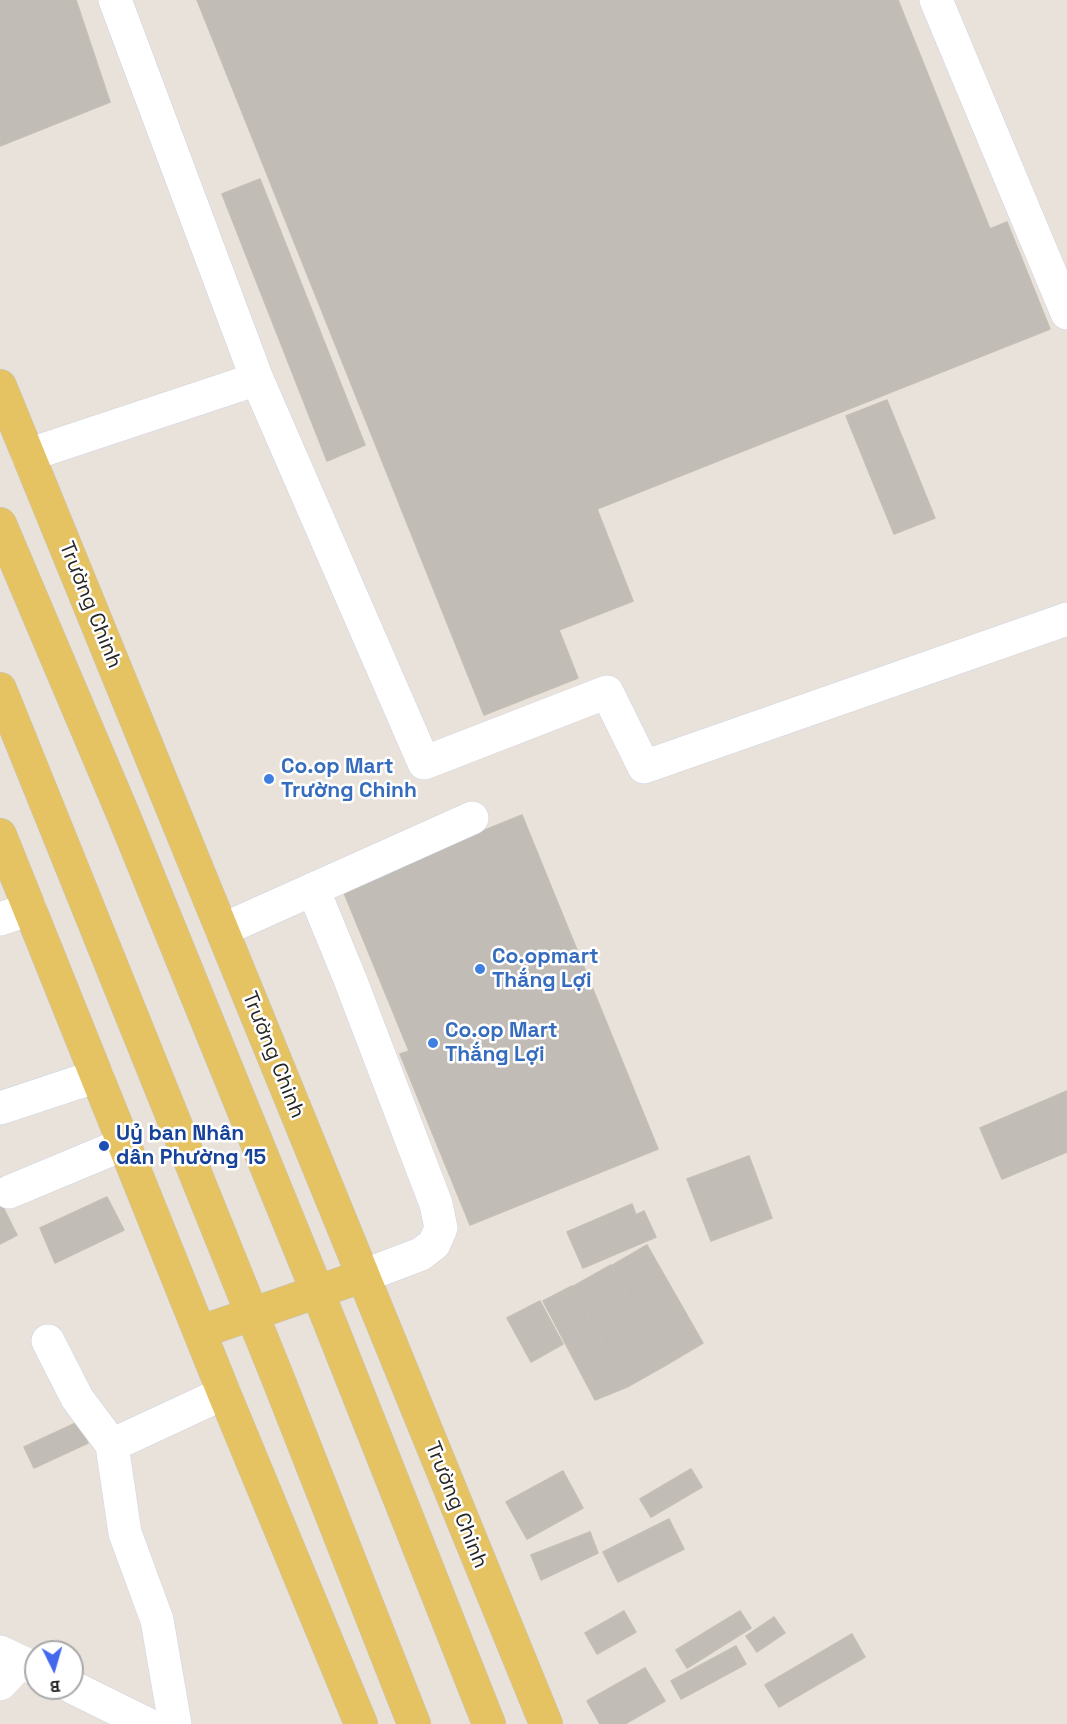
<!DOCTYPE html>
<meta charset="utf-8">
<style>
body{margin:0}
#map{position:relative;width:1067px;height:1724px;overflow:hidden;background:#e9e2da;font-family:"Space Grotesk",sans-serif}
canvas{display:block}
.north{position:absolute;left:24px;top:1640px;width:60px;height:60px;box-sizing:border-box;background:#fff;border:2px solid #a9a9a9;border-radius:50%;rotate:175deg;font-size:16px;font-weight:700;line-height:24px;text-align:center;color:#272727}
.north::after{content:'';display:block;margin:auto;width:21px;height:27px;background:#4368ec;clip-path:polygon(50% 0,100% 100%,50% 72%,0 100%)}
</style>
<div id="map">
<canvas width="1067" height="1724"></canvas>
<div class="north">B</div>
</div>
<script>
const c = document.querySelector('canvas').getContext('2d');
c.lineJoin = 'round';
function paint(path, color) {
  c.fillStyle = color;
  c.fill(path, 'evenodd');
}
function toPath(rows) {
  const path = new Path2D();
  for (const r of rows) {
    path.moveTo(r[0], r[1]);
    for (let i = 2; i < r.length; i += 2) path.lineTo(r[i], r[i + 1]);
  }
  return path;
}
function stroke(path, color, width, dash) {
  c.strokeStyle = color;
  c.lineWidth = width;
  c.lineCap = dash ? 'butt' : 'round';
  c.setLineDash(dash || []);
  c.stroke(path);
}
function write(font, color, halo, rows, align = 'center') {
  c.font = font + ' "Space Grotesk",sans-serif';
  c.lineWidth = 5;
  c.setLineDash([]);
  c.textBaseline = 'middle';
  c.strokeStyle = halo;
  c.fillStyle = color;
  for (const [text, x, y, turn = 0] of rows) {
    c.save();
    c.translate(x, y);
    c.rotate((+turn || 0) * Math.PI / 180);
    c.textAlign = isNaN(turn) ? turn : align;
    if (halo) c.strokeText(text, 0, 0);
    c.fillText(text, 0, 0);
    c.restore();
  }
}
const building = toPath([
 [0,0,76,0,110,102,0,146,0,0],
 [197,0,898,0,990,229,1007,222,1050,329,597,509,633,601,559,630,578,678,484,715,197,0],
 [260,179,365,445,327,461,222,194,260,179],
 [887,400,935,518,894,534,846,416,887,400],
 [522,815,658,1149,470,1225,400,1054,409,1051,342,888,522,815],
 [1067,1091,1067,1152,1002,1179,980,1128,1067,1091],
 [749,1156,772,1218,711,1241,687,1179,749,1156],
 [107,1197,124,1230,55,1263,40,1228,107,1197],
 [0,1201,17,1235,0,1244,0,1201],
 [632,1204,636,1215,644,1211,656,1237,583,1268,567,1232,632,1204],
 [647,1245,703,1343,666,1365,611,1266,647,1245],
 [611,1265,666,1365,627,1387,572,1287,611,1265],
 [572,1286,627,1387,595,1400,543,1301,572,1286],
 [540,1301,563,1344,531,1362,507,1318,540,1301],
 [78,1422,88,1443,34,1468,24,1447,78,1422],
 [691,1469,702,1487,651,1517,640,1499,691,1469],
 [563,1471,583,1508,527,1539,506,1502,563,1471],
 [669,1519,684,1549,618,1582,603,1552,669,1519],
 [590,1532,598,1553,541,1580,531,1555,590,1532],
 [624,1611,636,1632,597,1654,585,1633,624,1611],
 [740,1611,751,1628,687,1668,676,1650,740,1611],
 [774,1617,785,1633,757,1652,746,1636,774,1617],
 [852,1634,865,1657,779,1707,765,1685,852,1634],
 [736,1646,746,1664,681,1699,671,1681,736,1646],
 [645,1668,665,1701,625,1724,600,1724,587,1701,645,1668]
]);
const minor = toPath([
 [115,0,257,379],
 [936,0,1067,313],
 [28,455,257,379,424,763,607,692,644,767,1067,619],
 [313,889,350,979,436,1204,441,1228,434,1244,421,1254,363,1276],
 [0,919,30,909],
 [222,930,472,818],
 [0,1108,97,1076],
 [9,1192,124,1144],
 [48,1341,77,1398,112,1445,125,1533,157,1620,175,1724],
 [112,1445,224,1393],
 [0,1652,36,1669],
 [0,1684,21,1662],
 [72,1687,147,1724]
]);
const major = toPath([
 [0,386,546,1724],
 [0,524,123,814,328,1318,489,1724],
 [0,689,277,1376,414,1724],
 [0,835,224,1393,361,1724],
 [200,1332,363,1276]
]);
const markers = [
 [269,779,6,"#3f7fe0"],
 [480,969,6,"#3f7fe0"],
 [433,1043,6,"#3f7fe0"],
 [104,1146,6,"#1a4fb4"]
];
const streetNames = [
 ["Trường Chinh",90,605,68],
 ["Trường Chinh",273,1055,68],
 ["Trường Chinh",456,1505,68]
];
const shopNames = [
 ["Co.op Mart",281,767],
 ["Trường Chinh",281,791],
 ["Co.opmart",492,957],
 ["Thắng Lợi",492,981],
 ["Co.op Mart",445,1031],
 ["Thắng Lợi",445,1055]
];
const transitNames = [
 ["Uỷ ban Nhân",116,1134],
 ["dân Phường 15",116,1158]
];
paint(building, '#c1bcb6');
stroke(building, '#c4beb4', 1.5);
stroke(minor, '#cfd3e0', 34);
stroke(major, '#c3c3c3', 34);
stroke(minor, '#fff', 33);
stroke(major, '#e6c362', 33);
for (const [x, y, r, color] of markers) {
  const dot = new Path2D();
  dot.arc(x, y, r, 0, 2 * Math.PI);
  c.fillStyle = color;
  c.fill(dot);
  stroke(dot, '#fff', 2);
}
write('21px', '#272727', '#fff', streetNames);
write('bold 21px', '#366cbe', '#fff', shopNames, 'left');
write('bold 21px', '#164399', '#fff', transitNames, 'left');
</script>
